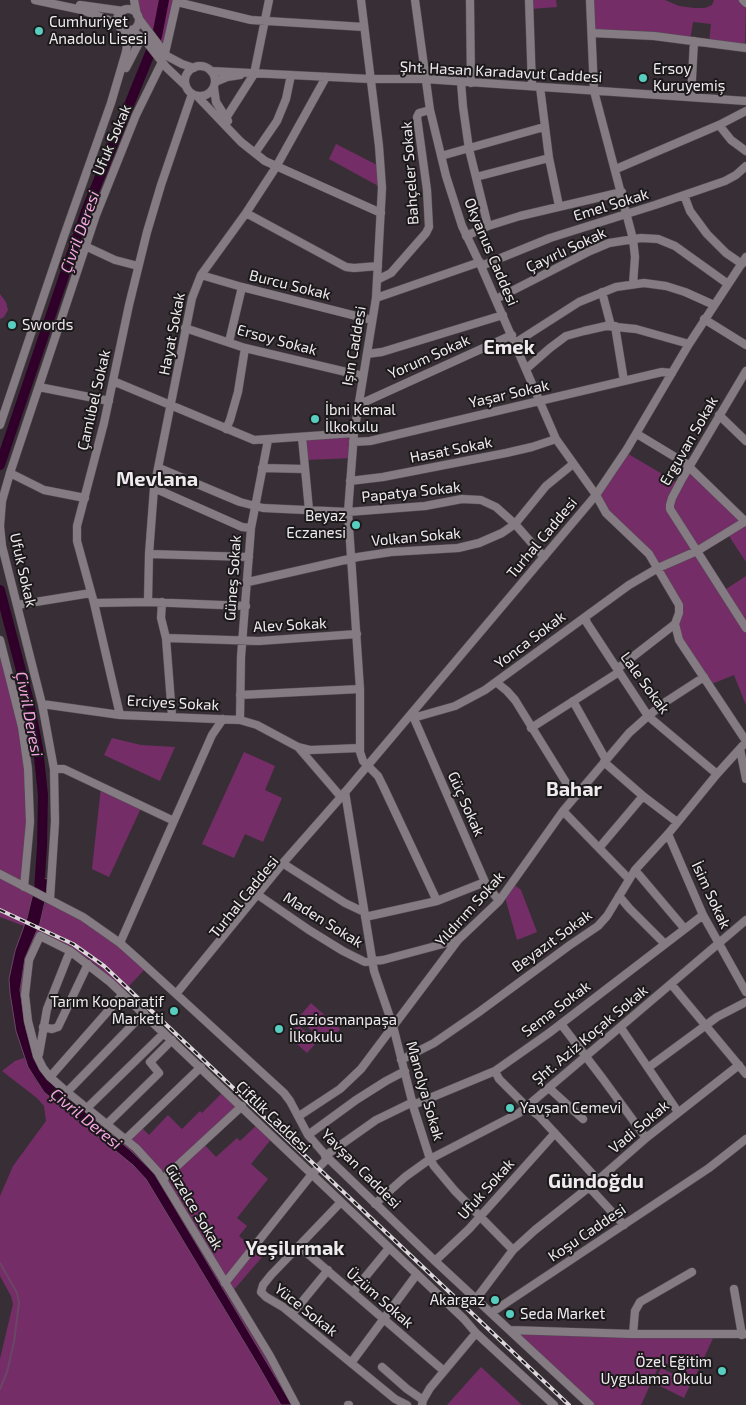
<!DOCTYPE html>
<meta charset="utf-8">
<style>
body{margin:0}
canvas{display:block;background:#372f35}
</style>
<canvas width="746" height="1405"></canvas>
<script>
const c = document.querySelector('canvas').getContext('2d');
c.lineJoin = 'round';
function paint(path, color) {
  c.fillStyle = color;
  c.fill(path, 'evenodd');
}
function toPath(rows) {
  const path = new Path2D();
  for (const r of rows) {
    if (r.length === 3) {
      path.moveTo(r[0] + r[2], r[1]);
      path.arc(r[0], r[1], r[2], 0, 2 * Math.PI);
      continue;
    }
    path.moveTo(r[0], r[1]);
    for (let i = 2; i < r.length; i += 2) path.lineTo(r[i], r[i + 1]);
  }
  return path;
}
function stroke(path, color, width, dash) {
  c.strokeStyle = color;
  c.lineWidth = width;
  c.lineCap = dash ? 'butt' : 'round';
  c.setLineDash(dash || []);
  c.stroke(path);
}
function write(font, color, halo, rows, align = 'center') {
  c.font = font + ' "Exo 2",sans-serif';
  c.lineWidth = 4;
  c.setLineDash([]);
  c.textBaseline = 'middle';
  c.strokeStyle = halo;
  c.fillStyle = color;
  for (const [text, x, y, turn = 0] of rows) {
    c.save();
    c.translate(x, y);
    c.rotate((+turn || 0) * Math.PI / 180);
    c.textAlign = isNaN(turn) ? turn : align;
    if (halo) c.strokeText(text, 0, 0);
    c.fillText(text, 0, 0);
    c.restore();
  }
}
const green = toPath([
 [134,0,177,0,165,53,146,29],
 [529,0,556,0,557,7,530,9],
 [590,0,665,0,679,6,694,8,705,8,712,5,714,0,743,0,746,3,745,48,709,43,711,24,693,22,690,41,592,33],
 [336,144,381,167,382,188,329,159],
 [0,294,6,302,8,310,4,317,0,319],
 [354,433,352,458,304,460,302,437],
 [625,452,679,484,689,467,746,521,746,562,727,533,697,551,723,591,746,576,746,705,734,675,709,685,677,635,680,609,649,554,620,527,596,495],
 [0,640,28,769,24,887,34,891,24,926,0,917],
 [112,738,141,745,175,747,160,781,104,755],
 [244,752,275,766,265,790,282,798,263,842,245,834,234,858,202,844],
 [101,787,142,806,109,877,92,869],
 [512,883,521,890,537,932,517,940,504,894],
 [46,901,67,908,147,967,125,990,90,960,71,948,42,932,34,948,25,995,43,1068,126,1139,140,1126,149,1135,168,1115,182,1129,200,1111,202,1113,225,1090,242,1106,203,1143,216,1157,237,1138,240,1141,259,1123,273,1137,251,1164,268,1179,237,1218,247,1226,239,1236,263,1256,231,1293,270,1356,292,1405,160,1182,140,1158,54,1086,48,1079,33,1053,21,1002,21,978,25,958,40,923],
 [311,1003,340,1029,326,1044,298,1018],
 [298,1025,317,1042,307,1053,288,1036],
 [24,1058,34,1078,44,1092,133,1165,146,1179,258,1365,281,1405,0,1405,0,1359,13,1304,11,1296,0,1276,0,1196,13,1166,46,1121,44,1106,37,1098,2,1071,15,1061],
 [510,1330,715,1334,695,1377,661,1361,641,1405,590,1405],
 [481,1367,522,1405,447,1405],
 [661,1368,691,1383,684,1398,654,1383]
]);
const water = toPath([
 [37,877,48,879,46,897,40,923,25,958,20,990,26,1029,33,1053,48,1079,54,1086,130,1150,154,1173,292,1405,281,1405,258,1365,146,1179,133,1165,44,1092,28,1067,16,1031,10,993,9,979,15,951,27,918,37,877]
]);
const stream = toPath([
 [0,1263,17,1293,19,1303,14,1342,7,1372,0,1389]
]);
const river = toPath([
 [0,465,86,211,157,36,164,0],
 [0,590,29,701,38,748,43,795,42,846,39,891]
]);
const minor = toPath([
 [35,0,82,10,119,24],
 [134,0,137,15],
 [361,0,379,146,382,188,376,298,354,433,348,512,360,689,360,752,363,761,378,776,383,786,437,901],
 [415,0,430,110,446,176,462,226,481,266,556,439,596,495,606,513,649,554,679,605,679,613,675,624,617,669],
 [470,0,471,83],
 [529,0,532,86],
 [590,0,594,91,633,239,635,257,633,284],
 [743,0,746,3],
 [177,2,251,20,364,27],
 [80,5,123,11],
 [128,20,11],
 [139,19,167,56,182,64,194,68],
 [131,30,145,40,166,67,186,86],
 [592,33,654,36,746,48],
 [165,53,177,0],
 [200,81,15],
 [126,68,142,37],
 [211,71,370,79,425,79,746,101],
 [215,82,227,77,240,75],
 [461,82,463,107,469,149,488,226],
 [540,87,549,158,559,206],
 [214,88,216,102,228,121],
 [197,96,241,142,265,161,381,213],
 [691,97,694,41],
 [226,118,254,74,269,0],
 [719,125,731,140,746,151],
 [255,153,277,121,286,99,291,75],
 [441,156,544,127],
 [616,169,719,125,746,111],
 [476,177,549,158],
 [684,195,690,211,707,234,726,253,742,264],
 [246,213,346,267,354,268,378,266],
 [466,236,488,226,520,216,622,192],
 [85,246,115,260,138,266],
 [481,266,550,238,655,205,725,181,736,175,746,166],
 [201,275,242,287,372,320],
 [377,280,391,273,426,233,429,227,427,190,417,117,419,113,430,110],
 [602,292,611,326],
 [376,298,480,262],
 [496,299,590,251,609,243,641,238,658,239,675,246,728,284],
 [704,319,746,345],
 [615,326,624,381],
 [185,328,245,348,363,376],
 [229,342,242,287],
 [515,343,579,302,616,287,644,283,666,286,685,292,714,305],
 [367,354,382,352,503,315],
 [526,369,550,348,566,336,584,331,606,326,636,329,689,344],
 [746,371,682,479,672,498,670,505,670,509,746,628],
 [113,381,254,440,354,433],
 [39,387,109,401],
 [358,405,512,335],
 [719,415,746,441],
 [0,425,64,236,111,103,126,52,128,38,127,31],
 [226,429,230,420,238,392,245,348],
 [637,434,685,463,746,522],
 [302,437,309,510],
 [353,442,370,441,662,372,672,373],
 [159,468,240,502,263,508,348,512,425,506,462,499,481,500,496,507,515,524,544,557],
 [262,468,305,469],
 [10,473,44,490,85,498],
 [350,481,383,477,506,453,532,447,556,439],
 [154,488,242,527,251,528],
 [149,554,249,557],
 [248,582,358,557,391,552,458,548,479,543,502,533,515,524,546,486,573,464],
 [148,602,149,554,154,488,192,298,201,275,246,213,276,167,326,77],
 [162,602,161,618,166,638,172,716],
 [94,603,148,602,246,606],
 [17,605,91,593],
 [585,617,587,623,648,716,717,774],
 [675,624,679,640,746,741],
 [166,638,259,641,357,634],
 [0,640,22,727,28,769,30,822,24,887],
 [496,682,507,691,515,700,575,797],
 [240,695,360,689],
 [573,701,606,760],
 [42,704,120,715,240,720,257,725,298,747,310,750,360,748],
 [411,714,416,716,420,716,455,706,485,690,629,585,658,568,697,551,746,521],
 [120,715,94,603,77,541,77,526,104,423,129,305,147,232,161,185,192,94],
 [413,716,485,882,499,901],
 [240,720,241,657,251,528,268,440],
 [531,728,619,672],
 [298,747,341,797],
 [740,749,746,779],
 [604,762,643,796,677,822],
 [54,769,64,769,174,821],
 [345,792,374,971,393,1026,414,1109,430,1159,434,1166,455,1191,513,1250],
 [563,811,629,879],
 [668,834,703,915,746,992],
 [599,848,643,796],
 [287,866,345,903,364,912],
 [635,870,684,928],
 [0,874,83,917,120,943,139,960,284,1093,290,1101,308,1135,328,1158,435,1261,590,1405],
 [619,896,629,908,664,943],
 [261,897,309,930,343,951,365,962,383,960,458,940],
 [50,899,55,822,54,769,42,704,2,546,0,526,2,501,10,473,96,215,136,115,162,62],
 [365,917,437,901,485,882],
 [120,943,212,735,223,719],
 [671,984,746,1074],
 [176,994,283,863,341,797,596,495,627,449,689,344,746,257],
 [561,1024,603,1079,646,1138],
 [43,1027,52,1029,58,1027,88,964],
 [621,1028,678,1112],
 [39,1054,47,1009,70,951],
 [401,1060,434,1043,479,1012,570,945,598,926,607,916,635,870,668,834,717,774,746,742],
 [649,1067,717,1017,746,1002],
 [495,1071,499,1079,527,1107,539,1116,598,1180],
 [50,1077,123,994],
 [549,1088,583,1119],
 [67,1092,144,1013],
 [413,1105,495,1071,549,1033,703,915],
 [87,1108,164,1033],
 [299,1116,340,1089,361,1069,458,940,499,901,563,811,629,733,648,716,667,701,704,677],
 [107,1124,159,1073,150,1062,172,1040],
 [308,1135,356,1100,386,1081,405,1071],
 [126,1139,201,1067],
 [325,1156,376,1120,413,1102],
 [163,1179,242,1106],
 [589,1187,624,1225],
 [341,1202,271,1275,263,1285,261,1292,266,1297,283,1307,395,1399,407,1405],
 [375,1204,405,1177,430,1159,519,1113,746,920],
 [299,1246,444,1371],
 [435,1261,469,1229,555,1133],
 [225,1283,312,1174,328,1158],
 [734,1289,742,1335],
 [353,1292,389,1248],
 [476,1299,513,1250,535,1230,598,1180,646,1138,739,1065],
 [491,1313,709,1168,746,1139],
 [292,1314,328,1270],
 [510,1330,633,1334,746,1334],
 [633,1334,635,1311,640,1302,692,1272],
 [351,1363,417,1274],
 [382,1367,407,1389,423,1400],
 [296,1405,270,1356,158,1172,136,1148,67,1092,50,1077,43,1068,37,1056,28,1021,25,995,29,960,40,936,70,951,110,982,464,1319,476,1333,554,1405],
 [348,1405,349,1405],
 [422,1405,423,1400,430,1388,476,1333]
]);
const rail = toPath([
 [0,910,73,944,104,966,569,1405]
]);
const markers = [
 [39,31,5,"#58cec0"],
 [643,78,5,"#58cec0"],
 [12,325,5,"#58cec0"],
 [315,419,5,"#58cec0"],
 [356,525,5,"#58cec0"],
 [174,1011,5,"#58cec0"],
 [279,1029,5,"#58cec0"],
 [510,1108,5,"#58cec0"],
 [495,1300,5,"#58cec0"],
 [510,1314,5,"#58cec0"],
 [722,1371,5,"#58cec0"]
];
const poiNames = [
 ["Cumhuriyet",49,22],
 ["Anadolu Lisesi",49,39],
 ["Ersoy",653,69],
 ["Kuruyemiş",653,86],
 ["Swords",22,325],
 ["İbni Kemal",325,410],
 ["İlkokulu",325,427],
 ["Beyaz",346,516,"right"],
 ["Eczanesi",346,533,"right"],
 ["Tarım Kooparatif",164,1002,"right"],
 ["Marketi",164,1019,"right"],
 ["Gaziosmanpaşa",289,1020],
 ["İlkokulu",289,1037],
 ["Yavşan Cemevi",520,1108],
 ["Akargaz",485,1300,"right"],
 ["Seda Market",520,1314],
 ["Özel Eğitim",712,1362,"right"],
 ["Uygulama Okulu",712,1379,"right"]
];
const streetNames = [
 ["Şht. Hasan Karadavut Caddesi",501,72,3],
 ["Ufuk Sokak",112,140,-67],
 ["Bahçeler Sokak",410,173,-94],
 ["Emel Sokak",611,205,-17],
 ["Çayırlı Sokak",566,250,-25],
 ["Okyanus Caddesi",491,252,67],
 ["Burcu Sokak",290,285,14],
 ["Hayat Sokak",172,334,-79],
 ["Ersoy Sokak",277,340,15],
 ["Işın Caddesi",354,346,-80],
 ["Yorum Sokak",429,357,-24],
 ["Yaşar Sokak",509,394,-13],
 ["Çamlıbel Sokak",94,400,-77],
 ["Erguvan Sokak",689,441,-60],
 ["Hasat Sokak",451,450,-11],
 ["Papatya Sokak",411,492,-6],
 ["Volkan Sokak",416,537,-5],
 ["Turhal Caddesi",542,538,-50],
 ["Ufuk Sokak",23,570,77],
 ["Güneş Sokak",233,578,-86],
 ["Alev Sokak",290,625,-3],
 ["Yonca Sokak",530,640,-37],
 ["Lale Sokak",645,683,54],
 ["Erciyes Sokak",173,703,3],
 ["Güç Sokak",466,804,66],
 ["İsim Sokak",711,895,65],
 ["Turhal Caddesi",244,897,-51],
 ["Yıldırım Sokak",470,909,-48],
 ["Maden Sokak",323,920,32],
 ["Beyazıt Sokak",552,941,-36],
 ["Sema Sokak",556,1009,-37],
 ["Şht. Aziz Koçak Sokak",590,1035,-40],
 ["Manolya Sokak",425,1091,74],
 ["Çiftlik Caddesi",273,1117,44],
 ["Vadi Sokak",639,1127,-40],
 ["Yavşan Caddesi",361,1169,45],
 ["Ufuk Sokak",486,1189,-48],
 ["Güzelce Sokak",194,1207,59],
 ["Koşu Caddesi",587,1233,-34],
 ["Üzüm Sokak",380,1298,41],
 ["Yüce Sokak",306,1310,38]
];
const waterNames = [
 ["Çivril Deresi",80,232,-70],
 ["Çivril Deresi",29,714,79],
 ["Çivril Deresi",86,1119,39]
];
const districtNames = [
 ["Emek",509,347],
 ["Mevlana",157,479],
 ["Bahar",574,789],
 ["Gündoğdu",596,1181],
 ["Yeşilırmak",295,1248]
];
paint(green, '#752d68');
paint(water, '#31002a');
stroke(water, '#6a4665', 1);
stroke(stream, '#6a4665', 2);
stroke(river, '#31002a', 10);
stroke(minor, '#554e53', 9);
stroke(minor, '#857c83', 8);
stroke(rail, '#dcd7db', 4);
stroke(rail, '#1c191b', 2, [5.5]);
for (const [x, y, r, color] of markers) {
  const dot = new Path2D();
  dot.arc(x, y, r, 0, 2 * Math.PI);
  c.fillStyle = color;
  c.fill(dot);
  stroke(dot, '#1c191b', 2);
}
write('15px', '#efeaee', '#1c191b', poiNames, 'left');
write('15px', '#efeaee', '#1c191b', streetNames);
write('italic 16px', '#f8a5e5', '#1c191b', waterNames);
write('bold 20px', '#efeaee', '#1c191b', districtNames);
</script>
